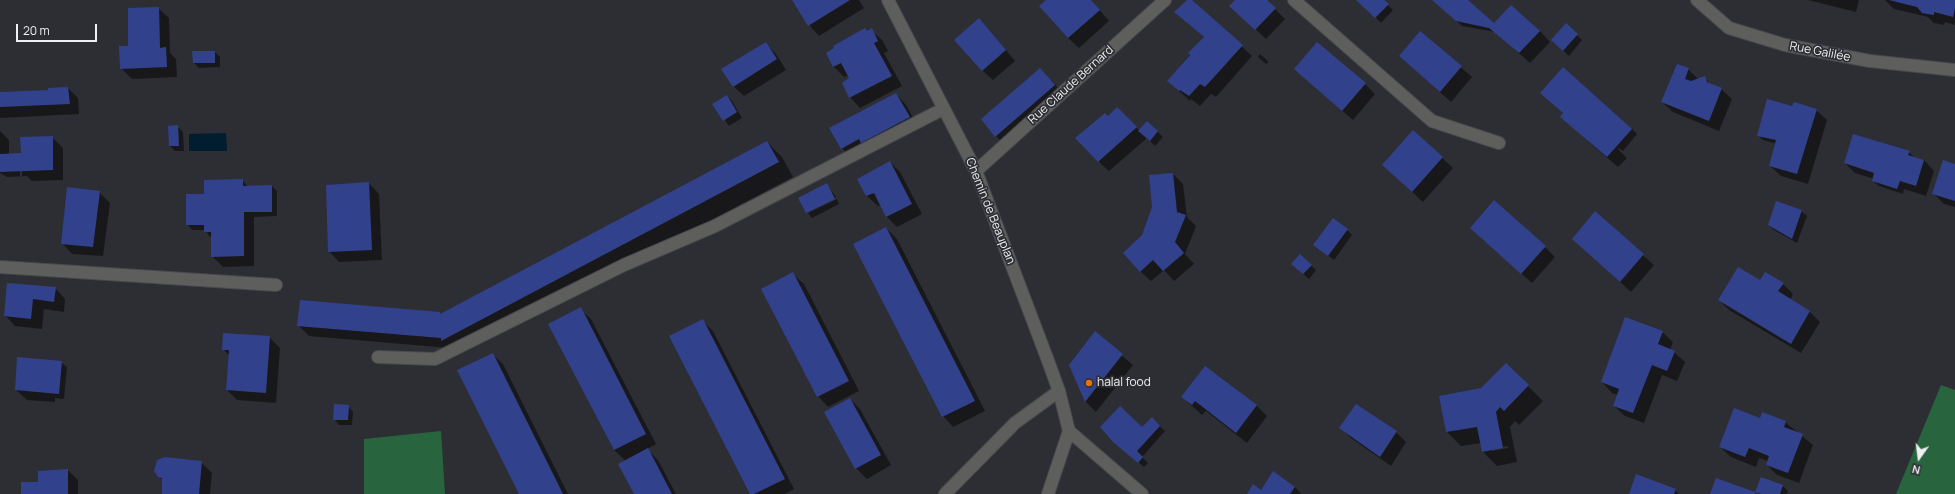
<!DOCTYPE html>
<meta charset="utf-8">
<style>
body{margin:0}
#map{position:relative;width:1955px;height:494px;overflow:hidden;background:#2d2e33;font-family:Manrope,sans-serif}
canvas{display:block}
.north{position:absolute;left:1899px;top:438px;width:40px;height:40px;-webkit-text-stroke:3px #2d2e33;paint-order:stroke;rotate:194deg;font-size:11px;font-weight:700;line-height:16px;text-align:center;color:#eff0f3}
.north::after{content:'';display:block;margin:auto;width:14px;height:18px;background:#eff0f3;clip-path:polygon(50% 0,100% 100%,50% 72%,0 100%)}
.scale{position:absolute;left:16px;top:24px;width:81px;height:18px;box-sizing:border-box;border:2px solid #eff0f3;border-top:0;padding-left:5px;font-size:12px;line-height:14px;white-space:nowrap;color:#eff0f3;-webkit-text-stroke:3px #2d2e33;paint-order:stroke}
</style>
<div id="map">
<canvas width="1955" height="494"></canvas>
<div class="north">N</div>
<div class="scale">20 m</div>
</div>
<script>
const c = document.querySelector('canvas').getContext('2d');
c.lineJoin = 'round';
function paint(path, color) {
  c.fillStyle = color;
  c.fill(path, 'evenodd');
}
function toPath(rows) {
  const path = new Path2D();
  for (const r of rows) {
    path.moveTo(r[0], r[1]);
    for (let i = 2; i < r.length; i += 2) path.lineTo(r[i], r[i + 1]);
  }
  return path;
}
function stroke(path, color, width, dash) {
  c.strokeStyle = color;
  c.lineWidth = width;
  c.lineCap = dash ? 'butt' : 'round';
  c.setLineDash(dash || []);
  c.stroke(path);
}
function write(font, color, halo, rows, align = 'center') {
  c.font = font + ' Manrope,sans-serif';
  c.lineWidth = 3.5;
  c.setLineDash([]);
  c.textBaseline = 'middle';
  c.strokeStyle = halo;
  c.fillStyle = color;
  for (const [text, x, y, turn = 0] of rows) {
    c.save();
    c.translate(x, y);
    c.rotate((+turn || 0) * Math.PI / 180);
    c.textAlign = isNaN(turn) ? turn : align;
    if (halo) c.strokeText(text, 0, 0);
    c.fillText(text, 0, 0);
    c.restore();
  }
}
const green = toPath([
 [1941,385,1955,390,1955,494,1896,494],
 [441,431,445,494,364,494,364,439]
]);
const water = toPath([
 [226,133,227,151,189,151,189,134]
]);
const shadow = toPath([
 [793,0,859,0,864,8,819,36,809,25],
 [1048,0,1091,0,1109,21,1079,48,1068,38],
 [1188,0,1190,0,1252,56,1216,97,1211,94,1200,106,1191,99,1190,101,1168,81,1204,37,1186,22],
 [1236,0,1266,0,1285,19,1266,39,1241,16],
 [1358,0,1383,0,1393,10,1381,23],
 [1434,0,1466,0,1494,25,1540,31,1550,42,1530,63,1495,32,1462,26],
 [1808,0,1859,0,1856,12],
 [1885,0,1955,0,1955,25,1945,22,1944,25,1934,23,1928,17,1894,9],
 [158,8,169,18,170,53,176,59,177,77,132,79,121,68,129,47],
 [1566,25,1582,40,1569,56,1552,40],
 [871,30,882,40,888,51,884,53,902,86,860,108,850,97,851,78,849,75,844,77,834,67,828,53],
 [989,30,1015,61,993,80,982,70],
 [1420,32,1472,77,1451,102,1400,56],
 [766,44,776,54,786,70,744,96,733,86],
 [215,52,220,57,220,67,199,68,194,63],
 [1260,54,1269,62,1266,64,1258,57],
 [1688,69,1698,79,1704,77,1710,84,1721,89,1732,99,1719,131,1673,112,1662,102],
 [1306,79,1365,84,1375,94,1353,120],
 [1051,80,1065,96,1006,146,996,136],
 [68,88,78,98,79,114,0,118,0,93,49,91],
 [896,94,906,105,919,128,872,153,869,150,852,159,842,148],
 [727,96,732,101,742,118,729,126,713,104],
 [1552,103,1632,129,1637,134,1623,151,1619,148,1618,149,1627,158,1618,167,1590,143,1564,114],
 [1792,107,1816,110,1827,120,1808,184,1781,176,1770,166,1777,144,1763,140,1758,135],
 [1117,109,1140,131,1158,132,1163,137,1155,146,1147,138,1109,171,1098,161,1108,117],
 [177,126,183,132,184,151,175,151,170,146],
 [0,131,9,140,9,155,22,154,52,137,63,148,63,180,32,181,27,176,7,177,0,173],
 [20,165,22,165,22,176,20,176],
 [767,142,782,157,793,177,456,355,449,348,309,336,298,325,439,313,441,315],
 [1909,152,1915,158,1924,160,1934,171,1926,196,1904,189,1903,194,1879,186,1873,181,1874,179,1855,173,1845,163],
 [1442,158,1453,168,1423,202,1383,165],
 [890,162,900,172,922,214,897,227,887,217,881,205,878,206,867,196],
 [1955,165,1955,207,1944,204,1933,193],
 [1173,174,1183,184,1187,217,1196,226,1185,254,1194,264,1174,281,1164,270,1151,281,1140,271,1143,236],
 [242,180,248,187,272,186,277,191,277,216,254,217,254,266,223,267,212,256,212,237,210,237,205,230,192,230,187,224,205,195],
 [369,183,379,194,382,260,339,262,329,251],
 [827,185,836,197,807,211,807,213,800,198],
 [99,192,110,203,103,256,72,254,62,243],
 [837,199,839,204,812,218,808,213],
 [1801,211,1807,216,1797,243,1774,230,1769,225],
 [1595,213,1654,265,1631,292,1584,249],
 [886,228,897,239,985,411,953,427,943,416],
 [1347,230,1352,235,1334,260,1315,245],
 [1481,238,1545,247,1555,257,1532,283],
 [1311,265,1316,270,1309,279,1298,269],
 [793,274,804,284,859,391,828,407,818,396],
 [1760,281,1783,284,1793,294,1790,300,1810,312,1820,322,1801,353,1729,310,1719,300],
 [8,284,55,288,65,299,64,312,44,309,42,329,15,326,5,315],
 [580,309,591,319,656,444,647,449,658,460,676,494,635,494,626,461,614,450,550,324],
 [703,321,713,331,794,489,785,494,751,494],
 [1662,332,1673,342,1670,350,1674,352,1685,362,1677,381,1662,375,1644,423,1625,416,1614,406,1618,395,1612,393,1602,382],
 [1095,333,1133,365,1096,412,1086,402,1070,365],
 [269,337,280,348,276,403,237,400,227,390,230,356,223,349],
 [492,354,503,364,568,494,520,494],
 [61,362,67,367,64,399,55,398,55,402,27,400,16,390],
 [1506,364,1543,401,1519,425,1515,421,1510,427,1517,462,1497,466,1483,452,1481,443,1461,446,1447,432,1481,389],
 [1508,446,1508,448,1492,451,1492,449],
 [1205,367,1257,406,1267,416,1247,443,1206,411,1202,415,1182,397],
 [850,399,860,409,891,465,867,479,856,468,825,412],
 [348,406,353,412,352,425,339,425,334,419],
 [1152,419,1165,431,1142,457,1148,463,1144,467,1122,448],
 [1760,419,1785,422,1813,445,1799,483,1777,475,1767,465,1768,461,1759,458,1756,467,1731,457,1720,447],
 [1341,428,1396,432,1406,442,1391,466,1351,438],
 [201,462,212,473,210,494,163,494,163,481,159,476],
 [68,470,78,480,78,494,22,494,39,483],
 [1783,486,1788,491,1787,494,1759,494,1757,492],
 [1295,487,1301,494,1248,494,1261,491],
 [1675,490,1679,494,1630,494]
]);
const building = toPath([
 [792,0,850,0,808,26],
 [1046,0,1091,0,1100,10,1068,38,1039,6],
 [1187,0,1192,0,1243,45,1205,87,1200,84,1189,96,1180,90,1179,91,1167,81,1190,55,1188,53,1204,37,1174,12],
 [1235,0,1267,0,1276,8,1255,30,1229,6],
 [1356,0,1384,0,1389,4,1375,18],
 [1432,0,1468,0,1494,23,1511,5,1540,31,1519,53,1489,28,1456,21],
 [1889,0,1955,0,1955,8,1953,17,1934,12,1934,15,1922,13,1917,7],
 [159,7,160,48,166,47,167,67,120,69,119,46,128,46,128,8],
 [979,18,1006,50,982,71,954,40],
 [1566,23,1578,34,1563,51,1551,40],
 [865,28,867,31,872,28,878,41,874,43,892,76,849,98,842,83,849,78,841,63,833,67,826,53,834,48,833,46],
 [1420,31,1462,66,1440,92,1399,56],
 [766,42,777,59,733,87,721,69],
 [1317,42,1366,83,1342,111,1294,69],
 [192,51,215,51,215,63,193,63],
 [1677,64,1689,68,1685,79,1691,81,1705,76,1707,82,1722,88,1709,121,1661,102],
 [1563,67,1632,129,1607,157,1560,117,1563,113,1540,93],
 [1040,68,1055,85,995,137,981,119],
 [68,87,70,104,0,107,0,92,48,90,48,88],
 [896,93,910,117,861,143,859,139,841,149,829,128],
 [727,95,737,112,723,121,712,104],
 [1767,99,1792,106,1794,102,1817,109,1797,174,1769,166,1776,140,1757,136],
 [1117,107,1137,127,1098,162,1075,138,1105,113,1108,116],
 [1147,121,1158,131,1150,141,1138,131],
 [178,125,179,146,169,146,168,126],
 [1413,130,1443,157,1412,192,1382,165],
 [1853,134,1910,151,1908,155,1924,160,1916,186,1900,181,1897,189,1872,181,1874,173,1844,163],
 [53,136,53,170,0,172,0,154,21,153,20,137],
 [767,141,779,162,441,341,441,338,297,326,300,300,440,312,440,314],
 [1943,160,1955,164,1955,201,1932,194],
 [890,161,912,204,886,217,874,193,866,196,857,179],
 [1173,173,1177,212,1186,215,1175,242,1184,253,1163,271,1153,260,1140,272,1123,253,1142,235,1152,207,1149,175],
 [243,179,243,186,272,185,272,212,244,212,244,256,211,257,211,232,204,232,204,225,186,225,186,194,204,194,204,180],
 [369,182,372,250,328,252,326,185],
 [827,183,835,199,806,213,798,198],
 [67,187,100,191,93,247,61,244],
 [1494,200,1546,246,1521,274,1470,228],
 [1776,201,1802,210,1792,239,1768,225],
 [1595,211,1644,254,1620,282,1572,239],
 [1333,218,1348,229,1328,256,1313,245],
 [886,227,975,401,942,417,853,244],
 [1300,254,1312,265,1303,274,1291,264],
 [1738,267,1760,280,1765,272,1784,283,1778,291,1810,311,1791,344,1718,300],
 [793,272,849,381,817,397,761,289],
 [7,283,56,287,54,302,33,299,31,319,4,316],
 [581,307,646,434,614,450,548,324],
 [1625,317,1663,331,1658,344,1675,351,1667,371,1652,365,1633,413,1613,406,1619,389,1601,382],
 [703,319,785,479,754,494,750,494,669,336],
 [1095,331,1123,354,1085,402,1069,365],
 [223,333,270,336,266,393,226,390,229,350,222,350],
 [493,353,563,494,519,494,457,370],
 [17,357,62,361,59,394,15,390],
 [1506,363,1529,385,1504,411,1500,407,1496,412,1503,448,1482,452,1477,427,1446,432,1439,396,1481,388],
 [1205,366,1257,405,1236,433,1195,401,1192,405,1181,397],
 [850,398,881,455,855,469,824,412],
 [334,404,349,405,348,420,333,420],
 [1356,404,1397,431,1380,457,1339,428],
 [1120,406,1142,427,1152,417,1160,426,1137,451,1143,457,1138,463,1113,442,1100,427],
 [1734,408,1760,418,1762,412,1786,421,1784,427,1803,434,1788,473,1766,465,1769,456,1749,448,1745,457,1719,447],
 [648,448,672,494,634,494,618,464],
 [165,457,202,461,199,494,162,494,162,478,158,477,154,471,157,460],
 [68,469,68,494,21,494,21,482,38,482,38,471],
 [1273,471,1295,487,1290,494,1247,494,1253,484,1261,490],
 [1636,474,1676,489,1674,494,1629,494],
 [1761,477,1783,485,1780,494,1761,494,1755,492],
 [1716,478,1755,492,1755,494,1710,494]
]);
const minor = toPath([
 [888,0,976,171,1047,358,1059,391,1069,431],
 [1294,0,1432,121,1499,143],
 [1697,0,1729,28,1785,45,1870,61,1955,70],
 [976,171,1165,0],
 [0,267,276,285],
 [378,357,435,359,624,265,715,226,943,109],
 [1069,431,1142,494],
 [945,494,1015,423,1059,391],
 [1048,494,1069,431]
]);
const markers = [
 [1089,383,4,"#e8710a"]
];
const streetNames = [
 ["Rue Galilée",1820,52,11],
 ["Rue Claude Bernard",1071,85,-42],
 ["Chemin de Beauplan",990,211,68]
];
const poiNames = [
 ["halal food",1097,383]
];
paint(green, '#28653f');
paint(water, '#011e30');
paint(shadow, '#0007');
paint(building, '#32418c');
stroke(minor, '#48494e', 14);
stroke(minor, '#5e5f5d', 12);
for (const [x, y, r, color] of markers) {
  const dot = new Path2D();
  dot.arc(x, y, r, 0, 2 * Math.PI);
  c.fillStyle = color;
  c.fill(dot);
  stroke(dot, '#2d2e33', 1.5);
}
write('12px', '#eff0f3', '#2d2e33', streetNames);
write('12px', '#eff0f3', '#2d2e33', poiNames, 'left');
</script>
